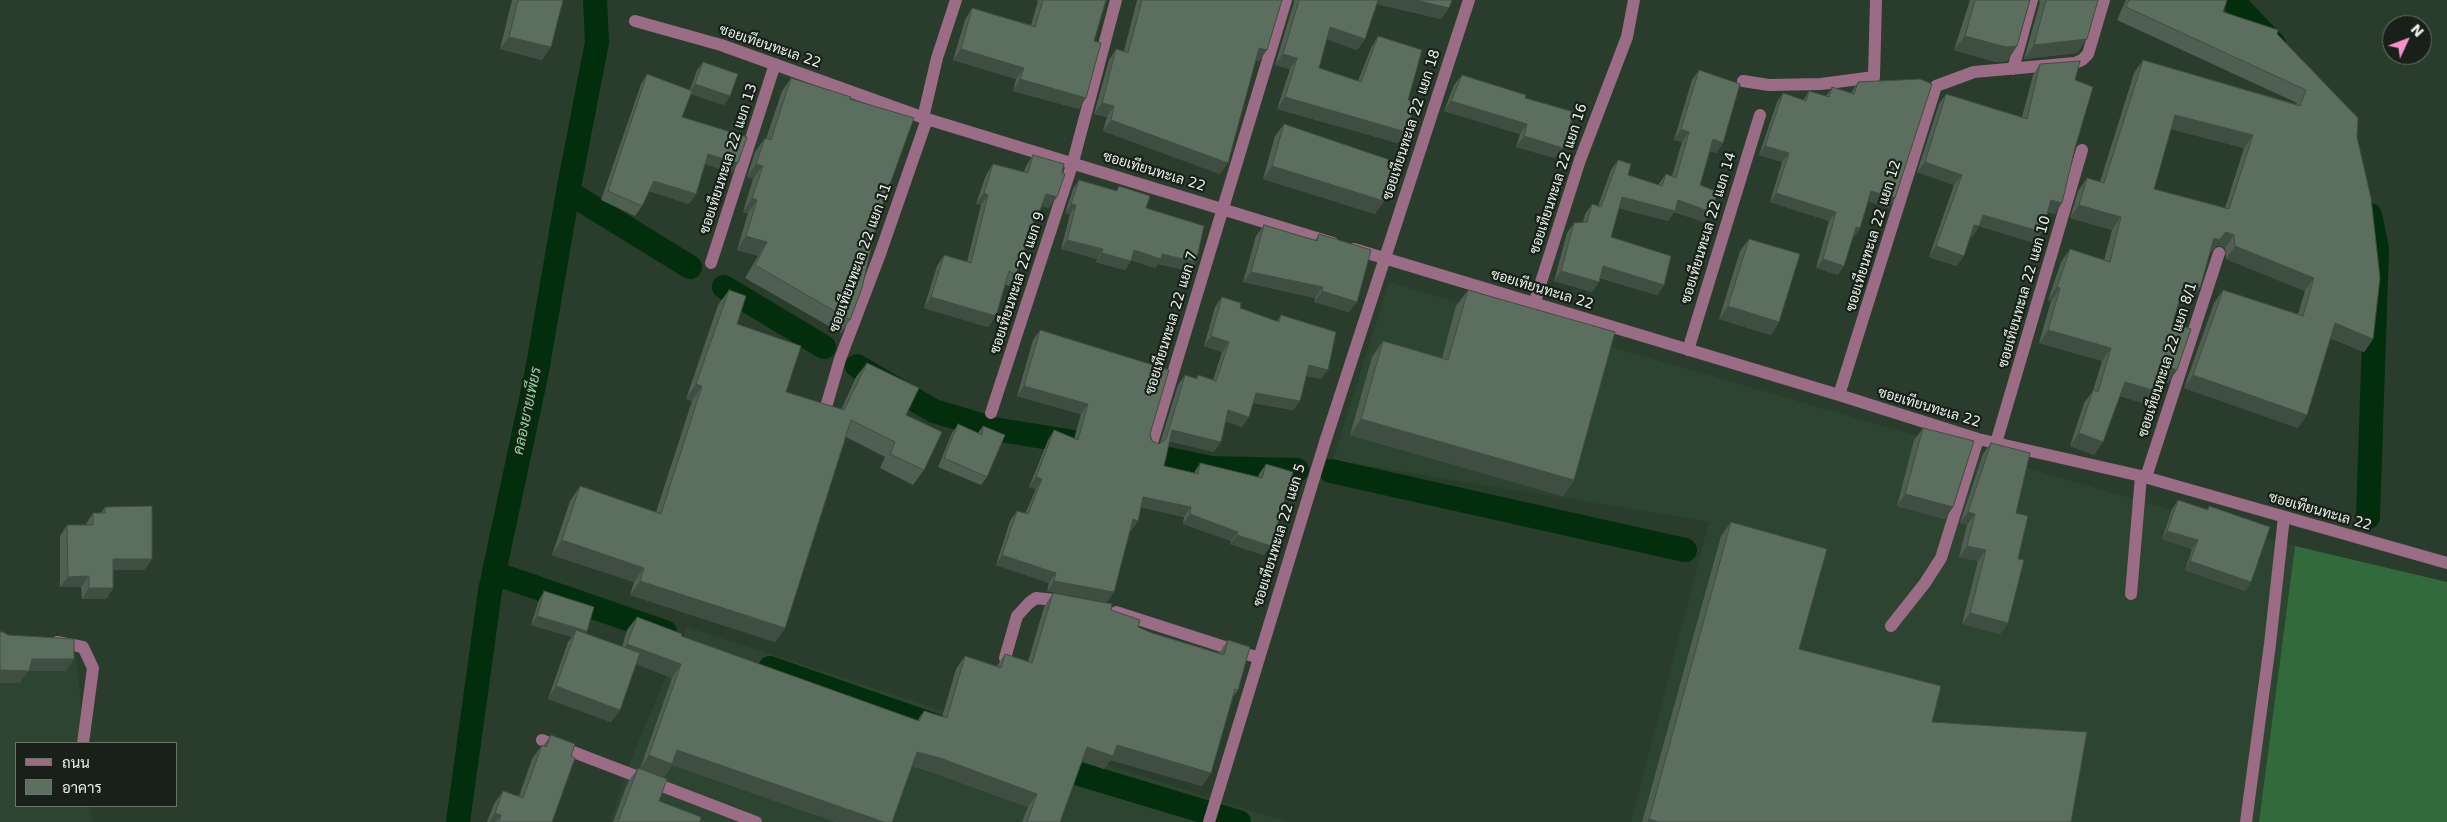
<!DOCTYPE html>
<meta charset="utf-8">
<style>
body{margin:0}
#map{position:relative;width:2447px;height:822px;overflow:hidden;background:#2a3c2c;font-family:"DejaVu Sans",Sarabun,sans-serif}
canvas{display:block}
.legend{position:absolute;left:15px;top:742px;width:162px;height:65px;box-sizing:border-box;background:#182019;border:1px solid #6b746b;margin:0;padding:6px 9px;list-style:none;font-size:15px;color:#e7f1e7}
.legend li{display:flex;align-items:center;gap:10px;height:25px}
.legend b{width:25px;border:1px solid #6b746b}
.north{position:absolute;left:2382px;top:15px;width:50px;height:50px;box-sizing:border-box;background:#182019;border:1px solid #6b746b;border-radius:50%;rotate:47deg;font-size:14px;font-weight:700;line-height:20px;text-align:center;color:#e7f1e7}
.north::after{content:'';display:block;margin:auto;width:18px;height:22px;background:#f990ca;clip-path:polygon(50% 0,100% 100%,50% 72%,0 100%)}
</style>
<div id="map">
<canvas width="2447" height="822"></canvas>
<ul class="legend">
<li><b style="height:6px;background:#9b6c85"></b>ถนน</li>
<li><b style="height:14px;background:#5c6f5e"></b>อาคาร</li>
</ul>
<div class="north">N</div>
</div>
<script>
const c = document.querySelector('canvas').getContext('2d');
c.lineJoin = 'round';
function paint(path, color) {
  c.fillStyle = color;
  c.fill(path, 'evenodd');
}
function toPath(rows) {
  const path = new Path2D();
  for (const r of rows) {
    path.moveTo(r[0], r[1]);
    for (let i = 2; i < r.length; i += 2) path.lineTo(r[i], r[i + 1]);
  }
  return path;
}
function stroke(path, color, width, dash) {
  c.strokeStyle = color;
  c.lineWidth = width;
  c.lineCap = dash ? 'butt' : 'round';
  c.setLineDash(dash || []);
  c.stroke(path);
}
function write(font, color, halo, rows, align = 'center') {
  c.font = font + ' "DejaVu Sans",Sarabun,sans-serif';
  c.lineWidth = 4.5;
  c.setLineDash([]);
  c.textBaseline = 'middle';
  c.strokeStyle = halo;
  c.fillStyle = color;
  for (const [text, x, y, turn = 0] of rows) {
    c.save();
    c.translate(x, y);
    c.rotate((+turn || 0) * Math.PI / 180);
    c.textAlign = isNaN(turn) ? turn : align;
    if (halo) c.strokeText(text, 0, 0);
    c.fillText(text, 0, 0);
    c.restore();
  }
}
const built = toPath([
 [1389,282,2295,546,2259,822,1631,822,1709,522,1333,460],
 [687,627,1231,805,1290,822,610,822,629,764],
 [0,657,76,657,85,743,16,743,16,806,90,806,92,822,0,822]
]);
const forest = toPath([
 [2295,546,2447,582,2447,822,2259,822]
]);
const canal = toPath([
 [2232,0,2274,44],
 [568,192,690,267],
 [724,287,824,347],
 [857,366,934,411,994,429,1080,443],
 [1135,452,1211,468,1297,470],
 [1331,471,1685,550],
 [2368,517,2377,249,2370,215],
 [494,573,665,632],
 [770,668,948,730],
 [1046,764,1239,822],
 [458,822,490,591,537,371,568,192,597,42,595,0]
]);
const minor = toPath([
 [635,21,721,45,927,119,1333,243],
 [2013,69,2032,0],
 [1743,81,1769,85,1821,84,1874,77,1876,0],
 [923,118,937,58,956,0],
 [1354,249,1839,395,1978,439,2141,476,2447,563],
 [711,263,775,64],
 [1534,304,1580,160,1627,37,1634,0],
 [1688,350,1760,115],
 [1839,395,1936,86,1974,72,2075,63,2082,60,2088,54,2104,0],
 [826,407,840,359,880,254,927,119],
 [991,413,1073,162,1116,0],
 [1996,443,2082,150],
 [1151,446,1286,0],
 [2146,477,2219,253],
 [2131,594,2141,476],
 [1116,612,1259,658],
 [1891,626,1925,583,1941,558,1978,439],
 [57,642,83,647,93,668,83,743],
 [1005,658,1017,616,1029,603,1036,598,1064,601],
 [542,740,756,822],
 [1209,822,1325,442,1469,0],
 [2246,822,2270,644,2284,517]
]);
const wall = toPath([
 [512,0,563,0,542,60,500,49],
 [1036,0,1106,0,1094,41,1079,109,1013,91,1016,79,953,60,965,20,972,8,1031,25,1038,1],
 [1137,0,1282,0,1267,50,1259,61,1256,60,1220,174,1103,131,1107,117,1094,114,1109,60,1116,49,1124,51],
 [1294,0,1452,0,1449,8,1441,19,1377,4,1365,39,1357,50,1327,39,1319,68,1358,81,1371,48,1378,36,1408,100,1406,132,1398,143,1277,109,1290,69,1275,65,1294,2],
 [1970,0,2030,0,2017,46,2007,61,1996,62,1954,50],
 [2039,0,2098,0,2077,53,2024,59,2040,2],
 [2126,0,2227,0,2223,12,2277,34,2357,137,2373,339,2364,352,2330,338,2298,428,2184,388,2214,303,2223,290,2298,314,2305,291,2226,259,2225,248,2217,245,2210,253,2190,301,2180,298,2173,323,2177,370,2168,383,2159,380,2156,391,2146,404,2120,396,2094,455,2070,446,2084,403,2093,391,2102,361,2039,343,2051,301,2048,300,2061,262,2070,249,2104,260,2112,230,2070,218,2078,191,2087,178,2100,182,2134,73,2143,60,2296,104,2297,103,2117,20],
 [2171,129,2244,148,2225,208,2154,189],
 [703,62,724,105,691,94,682,117,732,173,705,164,696,194,689,204,649,191,642,206,635,216,601,200,641,84,647,74,690,90,697,70],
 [2040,64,2075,80,2055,214,2048,212,2042,232,2035,243,1979,226,1972,237,1971,237,1957,266,1929,257,1954,185,1917,172,1939,104,1946,94,2022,117,2033,75],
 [1699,70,1723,143,1716,153,1710,151,1700,185,1711,212,1704,222,1674,212,1668,221,1619,208,1611,237,1664,285,1657,295,1600,278,1599,282,1592,292,1554,281,1567,233,1574,223,1583,222,1585,214,1592,204,1598,206,1611,170,1618,160,1628,175,1658,185,1666,174,1672,176,1682,142,1674,140,1692,80],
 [1462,75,1525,98,1555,158,1516,147,1520,134,1444,111,1454,85],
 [791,78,850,99,878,217,850,320,841,333,745,278,758,256,737,250,748,213,743,212,753,179,747,177,755,152,765,138,766,139,782,91],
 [1858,82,1895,198,1888,208,1868,201,1860,228,1854,237,1853,237,1838,275,1816,268,1829,221,1770,202,1782,162,1759,155,1777,102,1783,93,1803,100,1809,91,1826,96,1832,87,1851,93],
 [1284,124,1384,201,1375,214,1263,179,1275,136],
 [1033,155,1049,208,1042,206,1033,224,1016,275,1009,286,1005,284,996,316,988,327,924,308,937,266,944,255,967,262,981,205,976,204,986,175,993,164,1024,172,1026,166],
 [1079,180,1116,191,1119,186,1146,208,1190,271,1158,264,1155,268,1131,260,1125,270,1096,262,1097,259,1061,249,1070,214,1065,213,1073,189],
 [1264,225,1315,240,1319,234,1349,312,1314,302,1315,298,1243,282,1256,236],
 [1749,239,1779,322,1771,335,1719,319,1740,251],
 [729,290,737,324,786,392,841,410,856,377,867,363,906,415,924,470,913,485,880,468,885,457,846,437,785,628,775,642,630,595,634,582,552,555,570,501,580,486,656,512,692,401,686,399,718,305],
 [1468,290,1574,480,1563,496,1350,435,1372,357,1383,341,1442,358,1456,306],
 [1222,297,1240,308,1277,321,1281,315,1321,379,1306,376,1300,401,1293,410,1253,403,1242,427,1226,421,1214,452,1169,441,1164,466,1194,473,1200,463,1258,478,1259,474,1266,464,1264,555,1230,544,1231,541,1183,524,1184,517,1141,507,1131,531,1130,530,1107,602,1047,591,1049,583,996,565,1010,521,1017,511,1025,514,1036,489,1029,487,1048,440,1054,430,1074,439,1081,414,1017,396,1033,340,1040,330,1150,434,1152,441,1159,444,1160,443,1178,385,1185,375,1196,379,1198,375,1213,380,1222,352,1204,346,1215,307],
 [958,424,978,433,983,426,987,477,981,485,938,467,952,433],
 [1923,428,1953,507,1945,519,1897,506,1914,440],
 [1991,443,2016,513,2018,559,2008,623,2000,634,1962,624,1978,561,1959,557,1967,525,1960,523,1983,454],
 [2178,500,2207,510,2209,506,2251,582,2245,591,2185,570,2192,549,2162,539,2172,509],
 [105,507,152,559,144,570,113,570,113,588,106,599,82,599,81,587,60,587,60,536,67,525,86,525,86,524,93,513,101,513],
 [1731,522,1799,649,1932,722,2071,822,1642,822,1721,536],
 [544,591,587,631,585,633,622,647,627,630,637,617,681,636,917,721,924,711,942,717,956,669,965,656,997,666,1005,654,1028,662,1044,607,1053,593,1111,610,1138,627,1152,633,1219,653,1228,640,1238,690,1233,697,1211,773,1202,786,1110,760,1104,769,1082,761,1060,822,1022,822,1028,807,931,772,912,766,892,822,836,822,672,765,663,778,640,769,672,678,636,664,620,710,611,722,548,699,568,642,572,637,531,625,539,600],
 [551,735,571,756,552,822,487,822,494,804,503,791,519,796,532,759,542,745,543,746],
 [638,768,659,801,700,822,613,822,628,782]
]);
const shadedWall = toPath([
 [1375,0,1416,0,1449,8,1441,19,1373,3],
 [1330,27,1365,39,1357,50,1322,38],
 [1965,36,2017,46,2007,61,1996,62,1954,50],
 [509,37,551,47,542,60,500,49],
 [2087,39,2077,53,2024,59,2034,45],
 [1259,48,1267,50,1259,61,1252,59],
 [961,49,1024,68,1016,79,953,60],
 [1283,54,1297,58,1290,69,1275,65],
 [1020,79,1086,98,1079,109,1013,91],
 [695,84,730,96,724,105,689,93],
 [1285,97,1406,132,1398,143,1277,109],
 [1451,101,1527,124,1520,134,1444,111],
 [1102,103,1114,106,1107,117,1094,114],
 [2175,115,2253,135,2244,148,2166,128],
 [1111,120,1228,163,1220,174,1103,131],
 [1681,129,1689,132,1682,142,1674,140],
 [1524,136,1563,148,1555,158,1516,147],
 [1713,139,1723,143,1716,153,1706,149],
 [1765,146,1789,153,1782,162,1759,155],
 [708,154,738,163,732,173,701,163],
 [1925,162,1962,175,1954,185,1917,172],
 [756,164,763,166,753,179,747,177],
 [1272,166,1384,201,1375,214,1263,179],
 [654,181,696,194,689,204,647,190],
 [1871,191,1895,198,1888,208,1865,200],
 [984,193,988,195,981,205,976,204],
 [1776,193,1836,212,1829,221,1770,202],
 [1046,194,1057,197,1049,208,1039,205],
 [1622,197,1678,200,1711,212,1704,222,1674,212,1668,221,1615,207],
 [752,198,757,200,748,213,743,212],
 [2051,200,2062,203,2055,214,2044,211],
 [1071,204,1076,205,1070,214,1065,213],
 [2079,205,2121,217,2112,230,2070,218],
 [1983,215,2042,232,2035,243,1975,225],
 [1974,225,1979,226,1972,237,1967,235],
 [1856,227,1860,228,1854,237,1850,236],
 [2226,232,2234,235,2225,248,2217,245,2210,253,2205,251,2214,238],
 [746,236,767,242,758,256,737,250],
 [1067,240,1103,249,1097,259,1061,249],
 [1936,246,1964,256,1957,266,1929,257],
 [2235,246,2314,278,2305,291,2226,259],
 [1134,250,1162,254,1196,262,1190,271,1158,264,1155,268,1128,259],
 [1102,253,1131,261,1125,270,1096,262],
 [1823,259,1844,266,1838,275,1816,268],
 [1603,266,1664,285,1657,295,1596,276],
 [1561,271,1599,282,1592,292,1554,281],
 [1251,272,1323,287,1315,298,1243,282],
 [2184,283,2200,288,2190,301,2175,296],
 [2057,287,2060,288,2051,301,2048,300],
 [1322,291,1357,302,1349,312,1314,302],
 [931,297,996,316,988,327,924,308],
 [1728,306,1779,322,1771,335,1719,319],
 [2335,323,2373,339,2364,352,2326,336],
 [2048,330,2111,348,2102,361,2039,343],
 [1211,336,1229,342,1222,352,1204,346],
 [1309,365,1328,370,1321,379,1302,375],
 [2163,365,2177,370,2168,383,2154,378],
 [2193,375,2307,415,2298,428,2184,388],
 [2125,382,2156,391,2146,404,2116,395],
 [696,384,702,386,692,401,686,399],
 [1024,386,1088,404,1081,414,1017,396],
 [1256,393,1300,401,1293,410,1249,402],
 [1228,410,1249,417,1242,427,1222,420],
 [1361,419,1574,480,1563,496,1350,435],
 [1172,430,1221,442,1214,452,1165,440],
 [2079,433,2103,442,2094,455,2070,446],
 [1036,477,1042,479,1036,489,1029,487],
 [1905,494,1953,507,1945,519,1897,506],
 [1143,497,1191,507,1184,517,1136,506],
 [1968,512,1975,514,1967,525,1960,523],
 [1190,514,1238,532,1231,541,1183,524],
 [1133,519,1138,521,1131,531,1126,529],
 [2167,531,2198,540,2192,549,2162,539],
 [1237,535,1271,546,1264,555,1230,544],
 [562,540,644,568,634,582,552,555],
 [1967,546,1986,550,1978,561,1959,557],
 [1002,555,1056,573,1049,583,996,565],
 [113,559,152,559,144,570,106,570],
 [2190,561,2251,582,2245,591,2185,570],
 [89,576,81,587,60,587,68,577],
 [640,581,785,628,775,642,630,595],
 [1054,581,1114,592,1107,602,1047,591],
 [89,588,113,588,106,599,82,599],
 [1970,613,2008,623,2000,634,1962,624],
 [537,616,587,631,581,639,576,630,572,637,531,625],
 [627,644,681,664,672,678,618,657],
 [32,659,74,659,66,671,28,671,20,683,0,683,0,670],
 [556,686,620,710,611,722,548,699],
 [1117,745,1211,773,1202,786,1110,760,1104,769,1078,760,1087,747],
 [677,750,884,822,836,822,672,765,663,778,640,769,649,755],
 [917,752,940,758,1037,794,1028,807,931,772,908,765],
 [495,813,501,815,496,822,489,822],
 [1649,819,1659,822,1647,822]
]);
const building = toPath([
 [518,0,563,0,551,47,509,37,518,0],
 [1043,0,1106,0,1094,41,1101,43,1086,98,1020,79,1024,68,961,49,972,8,1035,27,1043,0],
 [1142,0,1282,0,1267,50,1259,48,1228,163,1111,120,1114,106,1102,103,1116,49,1128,53,1142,0],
 [1299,0,1378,0,1365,39,1330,27,1319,68,1361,82,1378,36,1422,50,1408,100,1416,102,1406,132,1285,97,1297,58,1283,54,1299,0],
 [1416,0,1452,0,1449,8,1416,0],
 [1975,0,2030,0,2017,46,2006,47,1965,36,1975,0],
 [2046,0,2098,0,2087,39,2034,45,2046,0],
 [2129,0,2227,0,2223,12,2278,30,2277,34,2358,118,2357,137,2371,198,2380,278,2373,339,2335,323,2307,415,2193,375,2223,290,2303,316,2314,278,2235,246,2234,235,2226,232,2219,240,2214,238,2200,288,2184,283,2173,323,2191,329,2177,370,2163,365,2156,391,2125,382,2103,442,2079,433,2093,390,2098,392,2111,348,2048,330,2060,288,2057,287,2070,249,2110,262,2121,217,2079,205,2087,178,2104,183,2143,60,2300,106,2306,90,2126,7,2129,0],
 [2175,115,2253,135,2229,209,2154,189,2175,115],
 [2080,61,2075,80,2093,87,2075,148,2062,203,2051,200,2042,232,1983,215,1979,226,1974,225,1964,256,1936,246,1962,175,1925,162,1946,94,2027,119,2040,64,2080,61],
 [703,62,738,74,730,96,695,84,703,62],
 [1699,70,1740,84,1723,143,1713,139,1700,185,1718,192,1711,212,1678,200,1675,211,1622,197,1611,237,1671,256,1664,285,1603,266,1599,282,1561,271,1574,223,1587,222,1592,204,1601,207,1618,160,1631,164,1628,175,1662,186,1666,174,1676,178,1689,132,1681,129,1699,70],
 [647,74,692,91,682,117,747,137,738,163,708,154,696,194,654,181,642,206,608,191,647,74],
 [1462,75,1526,95,1525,98,1574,112,1563,148,1524,136,1527,124,1451,101,1462,75],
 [791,78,851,97,850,99,914,118,878,217,862,288,850,320,755,265,767,242,746,236,757,200,752,198,763,166,756,164,765,138,771,140,791,78],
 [1920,79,1932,84,1895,198,1871,191,1860,228,1856,227,1844,266,1823,259,1836,212,1776,193,1789,153,1765,146,1783,93,1806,101,1809,91,1829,97,1832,87,1854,94,1858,82,1920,79],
 [1284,124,1396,162,1384,201,1272,166,1284,124],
 [1033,155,1064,164,1062,173,1065,174,1057,197,1046,194,1037,218,1035,217,1016,275,1009,271,996,316,931,297,944,255,971,263,988,195,984,193,993,164,1028,173,1033,155],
 [1079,180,1117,191,1119,186,1150,196,1146,208,1204,226,1196,262,1162,254,1161,259,1134,250,1131,261,1102,253,1103,249,1067,240,1076,205,1071,204,1079,180],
 [1264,225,1317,241,1319,234,1371,250,1357,302,1322,291,1323,287,1251,272,1264,225],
 [1749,239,1800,254,1779,322,1728,306,1749,239],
 [729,290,746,296,737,324,801,346,786,392,844,410,867,363,919,388,906,415,942,432,924,470,890,454,895,442,851,420,785,628,640,581,644,568,562,540,580,486,661,514,702,386,696,384,729,290],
 [1468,290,1615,332,1574,480,1361,419,1383,341,1448,360,1468,290],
 [1222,297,1241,303,1240,308,1279,322,1281,315,1336,332,1328,370,1309,365,1300,401,1256,393,1249,417,1228,410,1221,442,1172,430,1164,466,1198,474,1200,463,1262,478,1266,464,1293,472,1271,546,1237,535,1238,532,1190,514,1191,507,1143,497,1138,521,1133,519,1114,592,1054,581,1056,573,1002,555,1017,511,1028,514,1042,479,1036,477,1054,430,1078,440,1088,404,1024,386,1040,330,1169,370,1150,434,1152,441,1159,444,1166,439,1185,375,1197,379,1198,375,1216,381,1229,342,1211,336,1222,297],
 [958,424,982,435,983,426,1005,435,987,477,944,458,958,424],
 [1923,428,1974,441,1953,507,1905,494,1923,428],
 [1991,443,2030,453,2016,513,2028,516,2018,559,2024,560,2008,623,1970,613,1986,550,1967,546,1975,514,1968,512,1991,443],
 [2178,500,2208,510,2209,506,2270,527,2251,582,2190,561,2198,540,2167,531,2178,500],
 [152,506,152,559,113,559,113,588,89,588,89,576,68,577,67,525,93,525,93,513,105,513,105,507,152,506],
 [1731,522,1827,549,1799,649,1941,686,1932,722,2087,732,2071,822,1659,822,1649,819,1731,522],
 [544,591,594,607,587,631,537,616,544,591],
 [1053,593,1112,604,1111,610,1140,620,1138,627,1152,633,1224,655,1228,640,1250,647,1238,690,1235,689,1211,773,1117,745,1113,756,1087,747,1060,822,1027,822,1037,794,940,758,917,752,892,822,884,822,677,750,672,764,649,755,681,664,627,644,637,617,682,634,681,636,919,721,924,711,947,718,965,656,1001,668,1005,654,1032,663,1053,593],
 [576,630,640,653,620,710,556,686,576,630],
 [0,632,3,632,8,635,74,639,74,659,32,659,29,671,0,670,0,632],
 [551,735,575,744,571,756,575,758,552,822,499,822,501,815,495,813,503,791,523,798,542,745,546,747,551,735],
 [638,768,667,779,659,801,701,817,700,822,618,822,638,768]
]);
const streetNames = [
 ["ซอยเทียนทะเล 22",770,47,19],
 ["ซอยเทียนทะเล 22 แยก 18",1412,125,-72],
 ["ซอยเทียนทะเล 22 แยก 13",729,159,-72],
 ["ซอยเทียนทะเล 22",1154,172,17],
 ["ซอยเทียนทะเล 22 แยก 16",1559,179,-72],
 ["ซอยเทียนทะเล 22 แยก 14",1709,228,-73],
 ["ซอยเทียนทะเล 22 แยก 12",1874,236,-73],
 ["ซอยเทียนทะเล 22 แยก 11",861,258,-70],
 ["ซอยเทียนทะเล 22 แยก 9",1018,283,-72],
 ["ซอยเทียนทะเล 22",1542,290,17],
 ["ซอยเทียนทะเล 22 แยก 10",2025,292,-74],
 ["ซอยเทียนทะเล 22 แยก 7",1172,323,-73],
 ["ซอยเทียนทะเล 22 แยก 8/1",2168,360,-72],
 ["ซอยเทียนทะเล 22",1929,408,17],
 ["ซอยเทียนทะเล 22",2320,512,16],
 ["ซอยเทียนทะเล 22 แยก 5",1280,535,-73]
];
const waterNames = [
 ["คลองยายเพียร",528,411,-78]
];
paint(built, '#2d4530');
paint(forest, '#336a3c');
stroke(canal, '#022e0d', 24);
stroke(minor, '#9b6c85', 12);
paint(wall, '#4f5f51');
paint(shadedWall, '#404e42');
paint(building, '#5c6f5e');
stroke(building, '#404e42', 1);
write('14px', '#e7f1e7', '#182019', streetNames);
write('italic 15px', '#89d893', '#182019', waterNames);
</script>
